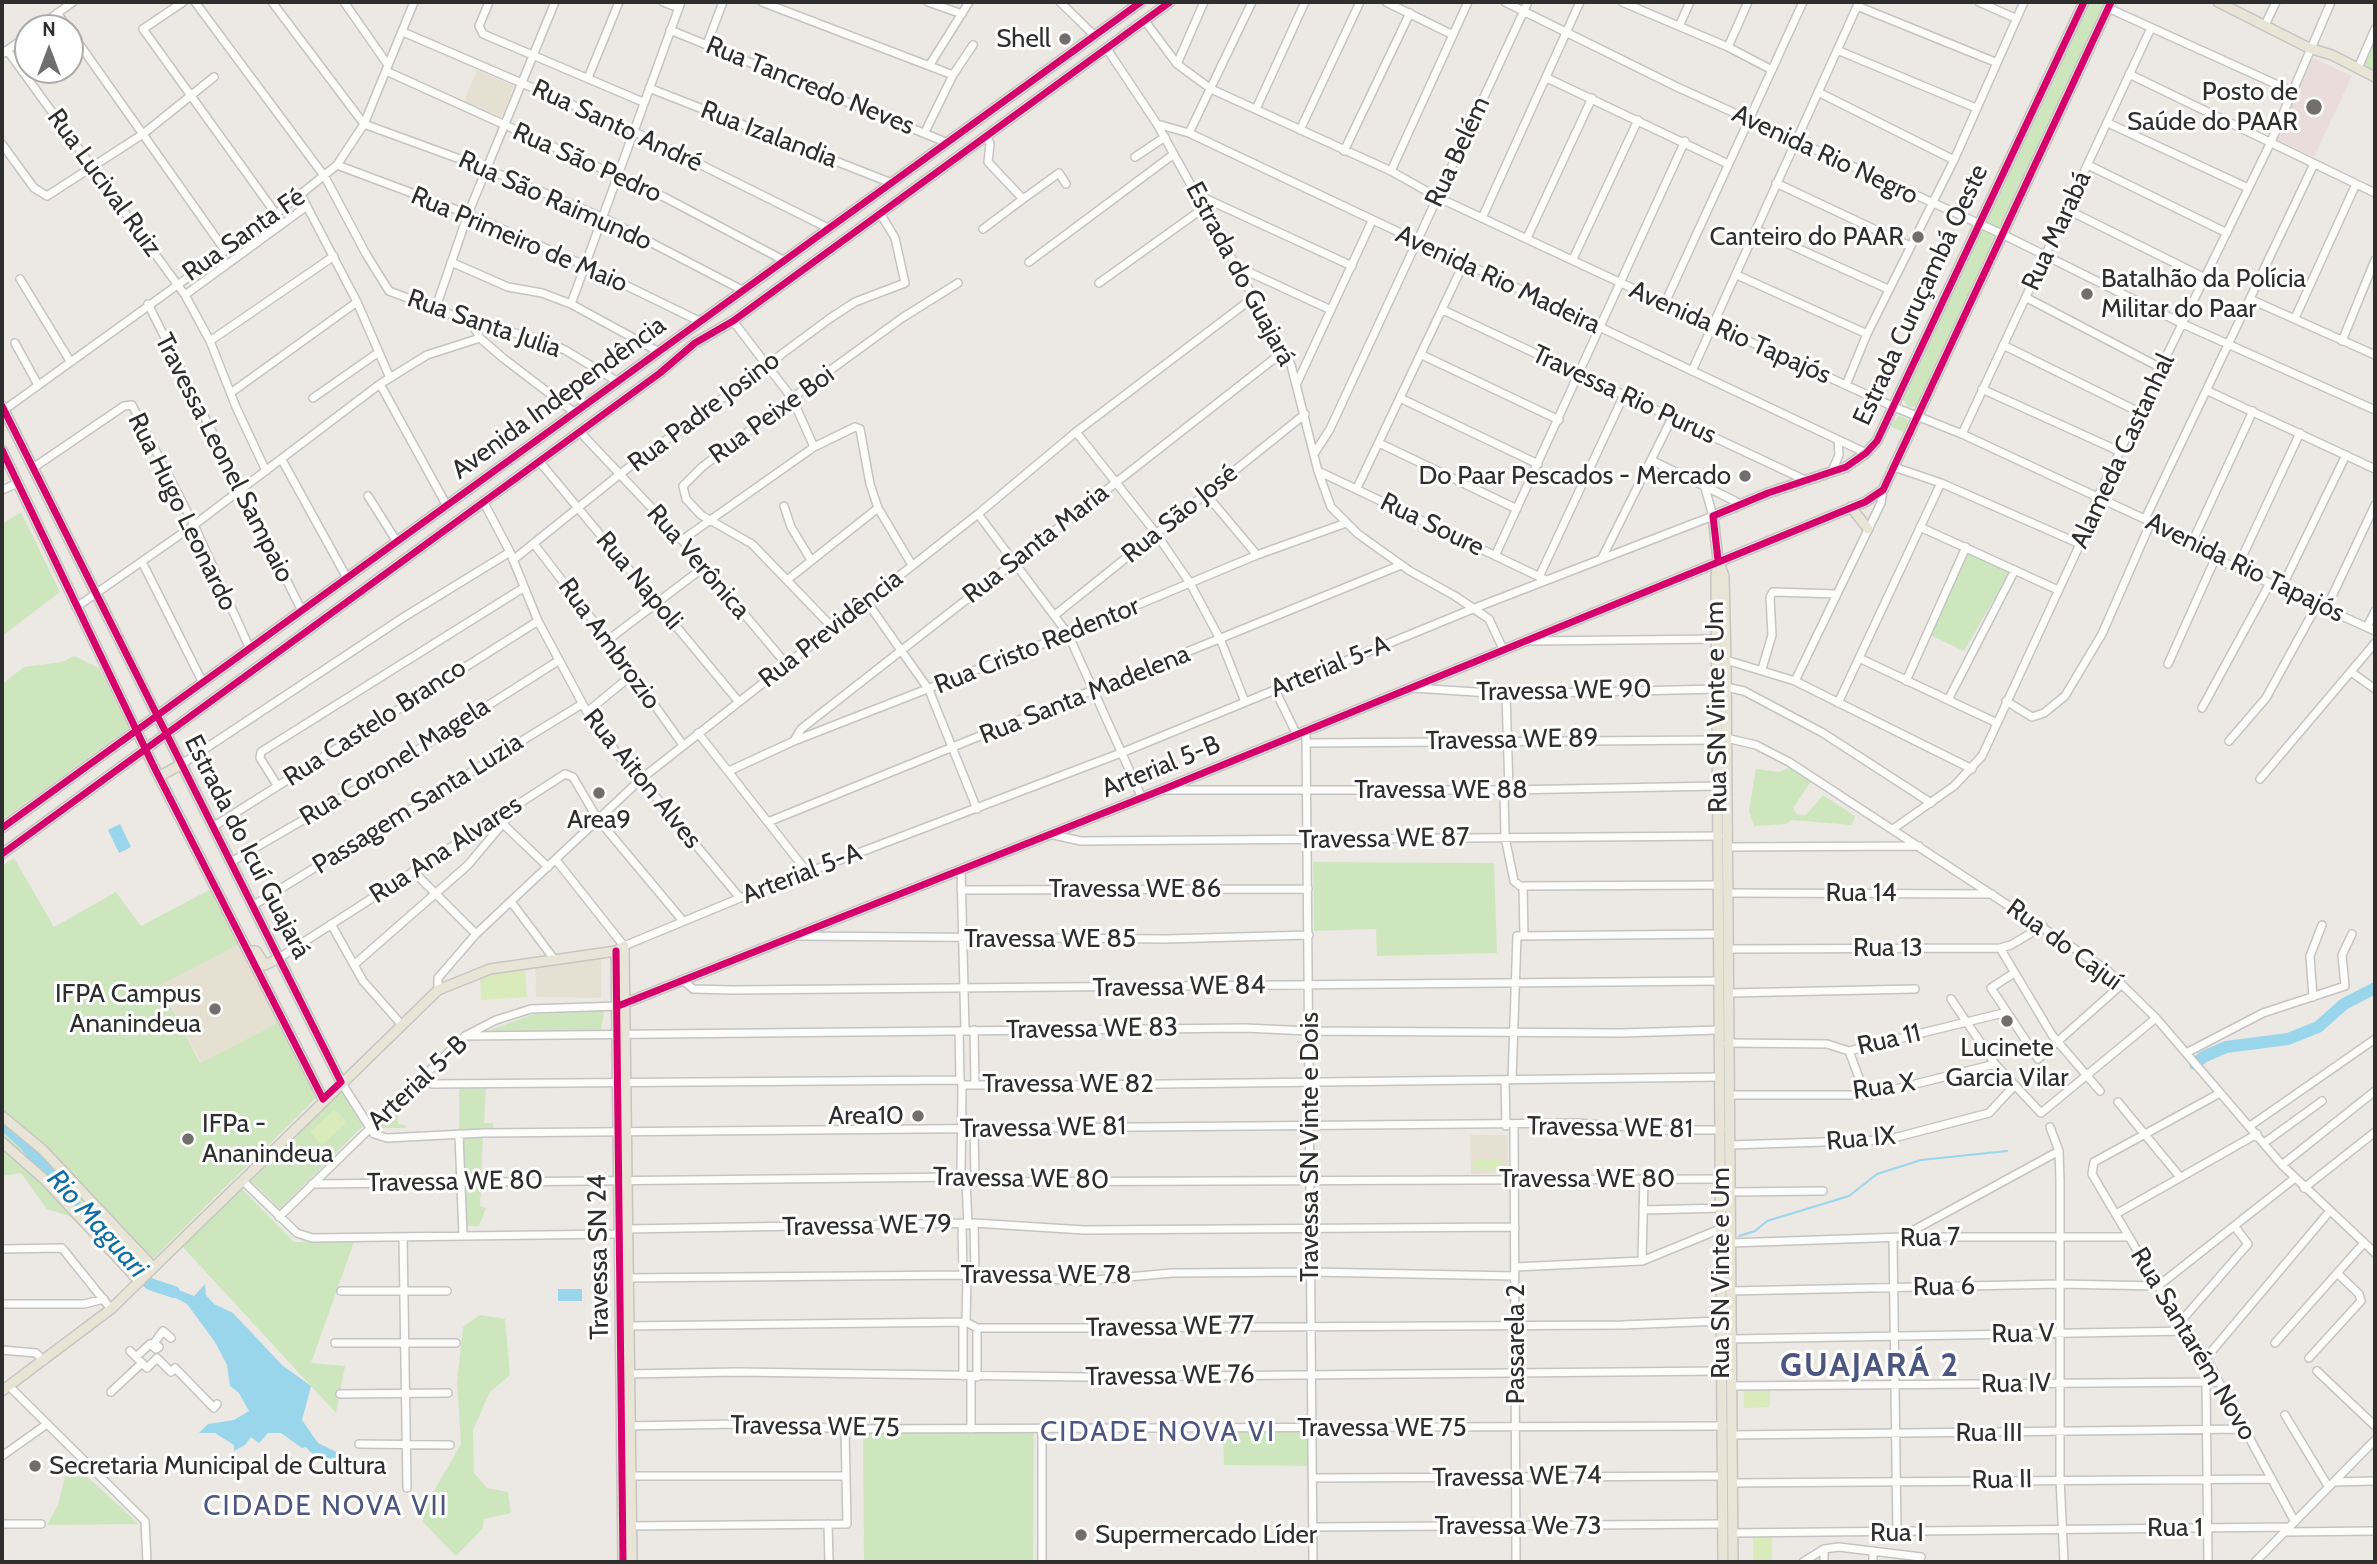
<!DOCTYPE html>
<meta charset="utf-8">
<style>
body{margin:0}
#map{position:relative;width:2377px;height:1564px;overflow:hidden;background:#ece8e4;font-family:Cabin,sans-serif}
canvas{display:block}
.frame{position:absolute;inset:0;border:4px solid #2e2e2e;pointer-events:none}
.north{position:absolute;left:14px;top:14px;width:70px;height:70px;box-sizing:border-box;background:#fff;border:2px solid #ababab;border-radius:50%;rotate:0deg;font-size:19px;font-weight:700;line-height:28px;text-align:center;color:#2e2e2e}
.north::after{content:'';display:block;margin:auto;width:24px;height:32px;background:#706f6e;clip-path:polygon(50% 0,100% 100%,50% 72%,0 100%)}
</style>
<div id="map">
<canvas width="2377" height="1564"></canvas>
<div class="frame"></div>
<div class="north">N</div>
</div>
<script>
const c = document.querySelector('canvas').getContext('2d');
c.lineJoin = 'round';
function paint(path, color) {
  c.fillStyle = color;
  c.fill(path, 'evenodd');
}
function toPath(rows) {
  const path = new Path2D();
  for (const r of rows) {
    path.moveTo(r[0], r[1]);
    for (let i = 2; i < r.length; i += 2) path.lineTo(r[i], r[i + 1]);
  }
  return path;
}
function stroke(path, color, width, dash) {
  c.strokeStyle = color;
  c.lineWidth = width;
  c.lineCap = dash ? 'butt' : 'round';
  c.setLineDash(dash || []);
  c.stroke(path);
}
function write(font, color, halo, rows, align = 'center') {
  c.font = font + ' Cabin,sans-serif';
  c.lineWidth = 6;
  c.setLineDash([]);
  c.textBaseline = 'middle';
  c.strokeStyle = halo;
  c.fillStyle = color;
  for (const [text, x, y, turn = 0] of rows) {
    c.save();
    c.translate(x, y);
    c.rotate((+turn || 0) * Math.PI / 180);
    c.textAlign = isNaN(turn) ? turn : align;
    if (halo) c.strokeText(text, 0, 0);
    c.fillText(text, 0, 0);
    c.restore();
  }
}
const education = toPath([
 [477,70,514,86,502,117,464,101],
 [238,945,278,1023,201,1063,160,984],
 [601,957,601,998,536,997,535,963],
 [1470,1135,1507,1135,1508,1172,1471,1174]
]);
const medical = toPath([
 [2313,58,2352,76,2314,157,2275,139]
]);
const green = toPath([
 [2084,2,2111,2,1922,406,1908,407,1900,394],
 [2375,34,2375,73,2360,66],
 [1899,416,1908,419,1905,433,1890,426],
 [21,512,60,592,2,636,2,524],
 [1966,552,2009,573,1964,651,1930,635],
 [74,656,99,668,129,728,2,820,2,684,24,667,62,662],
 [1792,766,1812,780,1793,808,1796,814,1806,815,1823,795,1855,816,1852,825,1791,820,1786,824,1754,826,1749,811,1756,769,1780,772],
 [14,858,54,927,116,892,141,926,211,889,238,945,160,985,200,1063,278,1023,317,1097,135,1276,69,1216,47,1209,21,1173,2,1176,2,866],
 [1313,862,1494,863,1497,953,1377,956,1376,929,1314,931],
 [604,1011,601,1030,485,1032,534,1014],
 [486,1086,484,1123,493,1123,494,1131,459,1134,459,1087],
 [342,1091,365,1124,280,1209,251,1181],
 [391,1111,398,1112,398,1124,405,1125,406,1128,379,1128],
 [483,1135,481,1178,463,1177,462,1138],
 [463,1188,481,1188,480,1206,486,1208,479,1226,464,1226],
 [242,1189,294,1242,354,1242,311,1363,345,1366,336,1413,179,1243],
 [480,1315,505,1319,510,1375,490,1392,473,1430,474,1473,487,1488,508,1492,511,1513,484,1519,483,1528,456,1556,423,1522,424,1508,461,1444,457,1383,463,1327],
 [1309,1431,1310,1466,1224,1465,1223,1432],
 [1034,1432,1033,1562,864,1562,863,1434],
 [69,1460,139,1524,47,1525,58,1505]
]);
const pitch = toPath([
 [525,971,527,997,481,1000,480,974],
 [335,1109,347,1122,322,1145,310,1132],
 [1474,1159,1501,1159,1501,1170,1474,1170],
 [1744,1390,1770,1390,1770,1407,1744,1408],
 [1772,1535,1772,1562,1753,1562,1753,1536]
]);
const water = toPath([
 [120,824,131,847,119,853,108,830],
 [163,1284,194,1296,205,1284,206,1295,214,1304,233,1313,282,1365,311,1386,302,1420,318,1443,302,1448,281,1433,268,1433,259,1443,251,1437,245,1445,234,1451,234,1445,215,1433,199,1433,208,1424,234,1420,249,1411,239,1393,230,1386,227,1365,215,1342,187,1304,163,1291,159,1287],
 [558,1289,582,1289,582,1301,558,1301]
]);
const stream = toPath([
 [1739,1236,1755,1231,1767,1221,1849,1196,1877,1174,1921,1160,2007,1151]
]);
const river = toPath([
 [2195,1064,2203,1057,2226,1047,2288,1039,2318,1027,2344,1004,2375,988],
 [2,1123,25,1144,82,1215],
 [103,1239,150,1284,174,1292],
 [301,1434,315,1448,333,1457,340,1467]
]);
const minor = toPath([
 [183,2,143,29,276,214],
 [195,2,325,177,366,254,389,291,471,322,535,338,565,350,618,382],
 [272,2,364,124,487,169,602,217,742,290],
 [344,2,388,65],
 [489,2,479,26,483,34,643,102],
 [663,2,679,8],
 [762,2,953,75],
 [928,2,962,14],
 [1060,2,1095,36],
 [1386,2,1453,35],
 [1505,2,1677,87,2002,234,2183,324,2375,410],
 [1622,2,1728,47,1772,70],
 [1979,2,2015,18],
 [1857,6,1995,62],
 [2108,8,2291,91],
 [57,13,68,28],
 [1145,21,1177,64,1211,89,1391,171,1437,197,1621,283,1894,407,1962,434,2151,522,2190,547,2375,631],
 [2265,25,2276,2],
 [1679,26,1690,2],
 [37,28,73,2],
 [670,30,948,143],
 [70,31,224,249],
 [403,32,633,131,828,228],
 [707,44,723,2],
 [1728,47,1748,2],
 [1107,49,1157,124,1291,365,1318,471,1331,507,1358,534,1410,571,1455,596,1489,619,1503,649],
 [7,50,185,295,210,341,236,407,266,471],
 [1837,50,1976,108],
 [2,54,28,35],
 [1177,64,1204,2],
 [929,66,969,2],
 [2358,68,2375,29],
 [386,71,664,197,785,261],
 [2129,74,2375,193],
 [588,78,619,2],
 [1547,78,1728,164],
 [649,88,889,182],
 [1818,92,1954,160],
 [1256,109,1305,2],
 [2108,123,2248,188],
 [1157,124,1189,133,1866,453],
 [1300,130,1360,2],
 [925,132,953,75,973,45],
 [1189,133,1252,2],
 [987,136,990,144,988,162,1023,199,1059,173,1066,184],
 [2,144,34,188,47,196,143,134,214,77],
 [1344,151,1410,13],
 [1135,157,1165,137],
 [337,165,468,214,584,265,699,321],
 [2088,165,2227,233],
 [1391,171,1468,2],
 [1776,183,1910,246],
 [301,195,357,302,390,378],
 [1200,196,1352,266],
 [2068,210,2205,278],
 [1482,218,1580,2],
 [983,229,1023,199],
 [1757,230,1888,289],
 [1527,238,1592,98],
 [1573,259,1638,120],
 [451,262,508,287,542,293,571,304,659,352],
 [1029,262,1174,154],
 [1238,267,1331,310],
 [1737,275,1867,334],
 [20,279,70,361],
 [1099,283,1205,207],
 [185,295,307,206],
 [2027,298,2161,368],
 [2252,300,2375,355],
 [1665,303,1803,2],
 [148,304,302,611],
 [571,304,681,2],
 [436,307,468,214,555,2],
 [1443,310,1805,480],
 [2295,318,2356,184],
 [733,321,792,398,814,447],
 [471,322,480,338,503,358,575,413],
 [210,341,334,256],
 [2342,341,2375,260],
 [15,343,38,385],
 [2003,345,2141,413],
 [1422,355,1559,420],
 [1692,371,1859,2],
 [1297,383,1372,221],
 [380,384,447,506],
 [1846,385,1867,334,1954,160,2024,2],
 [1982,389,2121,452],
 [2208,391,2375,469],
 [232,392,357,302],
 [313,398,379,352],
 [1400,398,1538,464],
 [4,410,276,214,337,165,364,124,414,2],
 [579,431,682,540,787,665],
 [1076,432,1155,532,1190,583,1221,641,1245,702],
 [1962,434,2151,28],
 [1379,443,1517,509],
 [1314,454,1330,429,1528,2],
 [282,460,347,578],
 [1651,460,1741,504],
 [539,461,739,702],
 [1894,467,1941,483,2080,544],
 [33,468,124,406,132,405,194,525,250,649],
 [1318,471,1546,580],
 [1832,471,1839,455,1838,440],
 [1357,488,1463,265],
 [2,490,18,483],
 [1205,493,1257,555],
 [368,496,397,542],
 [483,501,510,552,538,621,587,712,630,771,641,779,740,898],
 [784,506,791,527,811,560],
 [978,514,1068,634,1142,798],
 [2145,519,2314,164],
 [1920,527,2058,590],
 [682,540,814,447,855,427,860,429,870,484,878,508,912,565],
 [534,544,608,640,683,745],
 [2190,547,2253,411],
 [1495,556,1685,141],
 [1602,558,1672,418],
 [513,560,620,474,829,319,855,302,905,283,895,238,880,213],
 [142,562,203,683],
 [2237,568,2300,433],
 [1539,577,1624,395],
 [787,580,878,508],
 [2281,589,2346,455],
 [867,602,929,690,977,809],
 [78,606,194,525,380,384,427,355,480,338],
 [2326,609,2375,505],
 [1055,615,1305,414],
 [2367,627,2375,611],
 [834,629,752,544,701,515,686,499,683,486,702,467,792,398,902,318,958,283],
 [608,640,704,567],
 [1532,641,1717,639],
 [1859,658,1997,723],
 [1726,660,1795,681,1972,769],
 [2168,664,2215,559],
 [1762,669,1772,635,1770,597,1773,592,1837,594],
 [2351,672,2375,689],
 [1795,681,1881,503,1883,490],
 [1906,681,1966,547],
 [1726,687,1744,691,1823,733,1931,803],
 [1414,688,1506,694,1718,689],
 [1275,690,1297,735],
 [1506,694,1509,790],
 [1949,698,2015,570],
 [2006,701,2032,717,2044,713,2065,696,2102,634,2151,522],
 [1838,703,1941,483],
 [2202,708,2270,583],
 [587,712,633,674],
 [1306,731,1313,1562],
 [698,733,807,872],
 [1726,738,1756,745,1789,762,2107,970,2156,1018,2282,1165,2375,1253],
 [794,741,801,729,1284,351],
 [2229,741,2266,698,2317,605],
 [1306,743,1718,740],
 [182,764,404,617,510,552],
 [729,771,794,741,1068,634,1257,555,1346,523],
 [2260,779,2375,643],
 [277,785,260,758,261,752,523,588],
 [1165,790,1509,790,1718,786],
 [1504,790,1505,837,1514,881,1520,886,1719,885],
 [768,822,1401,565],
 [502,823,548,867],
 [213,827,538,621],
 [1893,829,1954,786,1982,756,2080,544,2097,498,2270,144,2331,2],
 [1049,834,1081,841,1719,836],
 [1727,847,1919,846],
 [556,860,624,946,740,898,1121,753,1475,608,1713,516,1705,488],
 [231,862,358,788,558,661],
 [961,870,965,1031],
 [413,871,476,934],
 [1523,887,1524,936],
 [961,890,1308,889],
 [1727,893,1992,894],
 [512,903,554,959],
 [254,905,582,704],
 [331,924,363,981,401,1024],
 [796,936,1165,939,1309,935],
 [2000,948,2052,1035,2100,1091],
 [1728,949,2000,948,2011,945,2043,926],
 [279,958,565,774,573,777,597,818,683,921],
 [355,964,468,865,520,803],
 [2014,973,1991,988,2038,1059,2121,985],
 [684,981,693,989,733,990,1719,981],
 [438,990,438,978,476,934,641,779,978,514,1076,432,1254,297],
 [1729,993,1915,989],
 [2313,997,2310,956,2322,925],
 [1951,999,1995,1064,2041,1113,2156,1018],
 [974,1030,975,1084],
 [959,1031,960,1080],
 [465,1036,1246,1028,1308,1031,1621,1033,1719,1030],
 [1728,1043,1827,1044,1849,1051,2007,1012],
 [1849,1051,1865,1094],
 [2186,1053,2263,1013,2345,986,2342,955,2352,934],
 [421,1079,432,1084,960,1080,962,1085,1084,1085,1720,1077],
 [1505,1080,1506,1126],
 [1512,1080,1517,936,1718,934],
 [341,1082,374,1134,387,1138,484,1133,1578,1123,1664,1130,1721,1130],
 [2220,1093,2094,1162,2092,1174,2158,1286,2206,1358,2295,1522],
 [1729,1095,1872,1095,1995,1064],
 [2118,1102,2180,1177],
 [1514,1126,1516,1562],
 [2250,1126,2375,1039],
 [2050,1127,2059,1151,2060,1180,2060,1479,2064,1562],
 [974,1129,975,1181],
 [459,1134,463,1236],
 [2264,1143,2322,1101],
 [1730,1145,1886,1140,1989,1113,2014,1086],
 [2282,1165,2375,1091],
 [961,1177,962,1085],
 [243,1181,297,1233,312,1238,616,1234,627,1229,974,1223,1084,1230,1515,1227],
 [966,1182,968,1225],
 [312,1184,961,1177,966,1182,1723,1179],
 [2304,1188,2375,1132],
 [1731,1192,1823,1191],
 [1643,1210,1723,1208],
 [2116,1214,2257,1134],
 [279,1217,465,1036,496,1020,531,1009,618,1006],
 [974,1223,975,1275],
 [962,1224,963,1275],
 [1903,1236,2059,1151],
 [403,1237,407,1488],
 [1893,1239,1897,1533],
 [1730,1243,1903,1237,2129,1237],
 [2,1249,62,1248,111,1309],
 [1642,1261,1644,1178],
 [1515,1267,1642,1261,1720,1229],
 [624,1278,963,1275,1085,1281,1172,1273,1311,1272,1515,1276],
 [341,1291,447,1291],
 [1730,1291,2060,1284,2158,1286,2295,1178],
 [2,1304,84,1304,104,1299],
 [2182,1320,2248,1244,2235,1227],
 [966,1322,967,1275],
 [625,1326,966,1322,977,1328,1085,1328,1622,1325,1721,1321],
 [1731,1339,2189,1331],
 [335,1343,456,1343],
 [2275,1343,2363,1244],
 [2,1350,36,1353,44,1361],
 [136,1357,150,1344,156,1349,159,1347,154,1343,163,1331,171,1338],
 [2206,1358,2329,1212],
 [2309,1358,2361,1301,2359,1294,2337,1273],
 [142,1363,147,1368,157,1358,171,1372,175,1368,214,1408,217,1404],
 [2317,1371,2375,1426],
 [627,1374,737,1372,1086,1377,1722,1371],
 [963,1376,963,1322],
 [971,1376,971,1429],
 [977,1377,977,1328],
 [2206,1383,2208,1562],
 [9,1386,145,1521,147,1562],
 [1731,1386,2217,1382],
 [111,1392,142,1363,130,1351],
 [340,1394,448,1393],
 [2285,1415,2328,1486],
 [626,1426,739,1424,852,1429,1723,1426],
 [1732,1435,2245,1429],
 [359,1444,450,1445],
 [2,1456,47,1424],
 [627,1476,846,1476],
 [1313,1478,1722,1476],
 [2334,1482,2375,1481],
 [1732,1483,2272,1479],
 [2,1524,41,1524],
 [828,1524,829,1562],
 [627,1526,847,1524,845,1429],
 [1313,1527,1723,1524],
 [2285,1532,2375,1531],
 [1732,1533,2289,1527],
 [1824,1549,1824,1562],
 [1873,1551,1873,1562],
 [1042,1562,1042,1428],
 [1803,1562,1824,1549,1839,1547,1921,1557],
 [2255,1562,2375,1440]
]);
const major = toPath([
 [2218,2,2309,48,2332,55,2375,77],
 [2,406,341,1082],
 [2,450,154,767,323,1099],
 [1851,507,1868,529],
 [1718,562,1716,576,1723,1562],
 [160,776,182,764],
 [2,828,1141,2],
 [2,854,660,373,695,343,733,321,1170,2],
 [248,951,256,951,265,965,279,958],
 [616,951,623,1562],
 [618,1006,1164,789,1865,502,1883,490,2111,2],
 [2,1116,43,1150,153,1267],
 [2,1142,45,1180,139,1281],
 [2,1391,111,1309,438,990,490,969,616,951,624,946,632,1562],
 [1733,1562,1726,660,1724,576,1718,560,1713,516,1768,493,1846,467,1866,453,1877,441,2084,2]
]);
const cycleway = toPath([
 [2,406,341,1082,323,1099,154,767,2,450],
 [1718,560,1713,516,1768,493,1846,467,1866,453,1877,441,2084,2],
 [2,828,1141,2],
 [2,854,660,373,695,343,733,321,1170,2],
 [616,951,623,1562],
 [618,1006,1164,789,1865,502,1883,490,2111,2]
]);
const markers = [
 [1065,39,7,"#706f6e"],
 [2314,107,9,"#706f6e"],
 [1918,237,7,"#706f6e"],
 [2087,294,7,"#706f6e"],
 [1745,476,7,"#706f6e"],
 [599,793,7,"#706f6e"],
 [215,1009,7,"#706f6e"],
 [2007,1021,7,"#706f6e"],
 [918,1116,7,"#706f6e"],
 [188,1139,7,"#706f6e"],
 [35,1466,7,"#706f6e"],
 [1081,1535,7,"#706f6e"]
];
const poiNames = [
 ["Shell",1051,39],
 ["Posto de",2298,92],
 ["Saúde do PAAR",2298,122],
 ["Canteiro do PAAR",1904,237],
 ["Batalhão da Polícia",2101,279,"left"],
 ["Militar do Paar",2101,309,"left"],
 ["Do Paar Pescados - Mercado",1731,476],
 ["Area9",599,820,"center"],
 ["IFPA Campus",201,994],
 ["Ananindeua",201,1024],
 ["Lucinete",2007,1048,"center"],
 ["Garcia Vilar",2007,1078,"center"],
 ["Area10",904,1116],
 ["IFPa -",202,1124,"left"],
 ["Ananindeua",202,1154,"left"],
 ["Secretaria Municipal de Cultura",49,1466,"left"],
 ["Supermercado Líder",1095,1535,"left"]
];
const streetNames = [
 ["Rua Tancredo Neves",810,86,22],
 ["Rua Santo André",617,126,25],
 ["Rua Izalandia",769,135,21],
 ["Rua Belém",1458,152,-65],
 ["Avenida Rio Negro",1825,155,25],
 ["Rua São Pedro",587,163,24],
 ["Rua Lucival Ruiz",104,183,54],
 ["Rua São Raimundo",555,201,24],
 ["Rua Marabá",2057,231,-65],
 ["Rua Santa Fé",244,235,-35],
 ["Rua Primeiro de Maio",519,240,23],
 ["Estrada do Guajará",1240,274,62],
 ["Avenida Rio Madeira",1498,280,25],
 ["Estrada Curuçambá Oeste",1921,295,-65],
 ["Rua Santa Julia",484,324,19],
 ["Avenida Rio Tapajós",1730,333,24],
 ["Travessa Rio Purus",1624,395,25],
 ["Avenida Independência",559,398,-36],
 ["Rua Padre Josino",704,412,-37],
 ["Rua Peixe Boi",772,415,-36],
 ["Alameda Castanhal",2123,451,-65],
 ["Travessa Leonel Sampaio",224,458,63],
 ["Rua Hugo Leonardo",182,512,64],
 ["Rua São José",1180,514,-39],
 ["Rua Soure",1432,525,26],
 ["Rua Santa Maria",1036,544,-38],
 ["Rua Verônica",698,562,49],
 ["Avenida Rio Tapajós",2245,568,26],
 ["Rua Napoli",639,581,50],
 ["Rua Previdência",831,629,-38],
 ["Rua Ambrozio",609,644,54],
 ["Rua Cristo Redentor",1037,646,-22],
 ["Arterial 5-A",1330,667,-22],
 ["Travessa WE 90",1564,691,-1],
 ["Rua Santa Madelena",1085,695,-22],
 ["Rua SN Vinte e Um",1717,707,-91],
 ["Rua Castelo Branco",375,723,-33],
 ["Travessa WE 89",1512,740,-1],
 ["Rua Coronel Magela",395,762,-32],
 ["Arterial 5-B",1161,767,-22],
 ["Rua Aiton Alves",642,779,51],
 ["Travessa WE 88",1441,790],
 ["Passagem Santa Luzia",418,804,-32],
 ["Travessa WE 87",1384,839,-1],
 ["Estrada do Icuí Guajará",247,847,63],
 ["Rua Ana Alvares",446,850,-33],
 ["Arterial 5-A",802,874,-21],
 ["Travessa WE 86",1135,889],
 ["Rua 14",1861,893],
 ["Travessa WE 85",1050,939],
 ["Rua do Cajuí",2064,945,36],
 ["Rua 13",1888,948],
 ["Travessa WE 84",1179,987,-1],
 ["Travessa WE 83",1092,1029,-1],
 ["Rua 11",1889,1040,-13],
 ["Arterial 5-B",418,1083,-43],
 ["Travessa WE 82",1068,1084],
 ["Rua X",1884,1087,-8],
 ["Travessa WE 81",1043,1128,-1],
 ["Travessa WE 81",1610,1128,1],
 ["Rua IX",1861,1139,-5],
 ["Travessa SN Vinte e Dois",1310,1147,-90],
 ["Travessa WE 80",1021,1179,1],
 ["Travessa WE 80",1587,1179],
 ["Travessa WE 80",455,1182,-1],
 ["Travessa WE 79",867,1226,-1],
 ["Rua 7",1930,1238,-1],
 ["Travessa SN 24",599,1257,-91],
 ["Rua SN Vinte e Um",1721,1273,-90],
 ["Travessa WE 78",1046,1275],
 ["Rua 6",1944,1287,-1],
 ["Travessa WE 77",1170,1327,-1],
 ["Rua V",2023,1334,-1],
 ["Passarela 2",1516,1344,-90],
 ["Rua Santarém Novo",2193,1344,59],
 ["Travessa WE 76",1170,1376,-1],
 ["Rua IV",2016,1384,-1],
 ["Travessa WE 75",815,1427,1],
 ["Travessa WE 75",1382,1428],
 ["Rua III",1989,1433],
 ["Travessa WE 74",1517,1477,-1],
 ["Rua II",2002,1480,-1],
 ["Travessa We 73",1518,1526],
 ["Rua 1",2175,1528],
 ["Rua I",1897,1533]
];
const waterNames = [
 ["Rio Maguari",97,1224,48]
];
const neighbourhoodNames = [
 ["CIDADE NOVA VI",1158,1433],
 ["CIDADE NOVA VII",326,1507]
];
const districtNames = [
 ["GUAJARÁ 2",1870,1366]
];
paint(education, '#e6e0d3');
paint(medical, '#e9dcdb');
paint(green, '#cee6be');
paint(pitch, '#d9eabb');
paint(water, '#99d6ec');
stroke(stream, '#99d6ec', 2);
stroke(river, '#99d6ec', 12);
stroke(minor, '#c5c4c5', 10);
stroke(major, '#c6c5c4', 12);
stroke(minor, '#fcfcfb', 7);
stroke(major, '#e8e4d6', 9);
stroke(cycleway, '#d6006c', 7);
for (const [x, y, r, color] of markers) {
  const dot = new Path2D();
  dot.arc(x, y, r, 0, 2 * Math.PI);
  c.fillStyle = color;
  c.fill(dot);
  stroke(dot, '#fff', 2.5);
}
write('26px', '#2e2e2e', '#fff', poiNames, 'right');
write('26px', '#2e2e2e', '#fff', streetNames);
write('italic 28px', '#0d6fa3', '#fff', waterNames);
c.letterSpacing = '2px';
write('28px', '#4d5680', '#fff', neighbourhoodNames);
c.letterSpacing = '0px';
c.letterSpacing = '2px';
write('bold 33px', '#4d5680', '#fff', districtNames);
c.letterSpacing = '0px';
</script>
